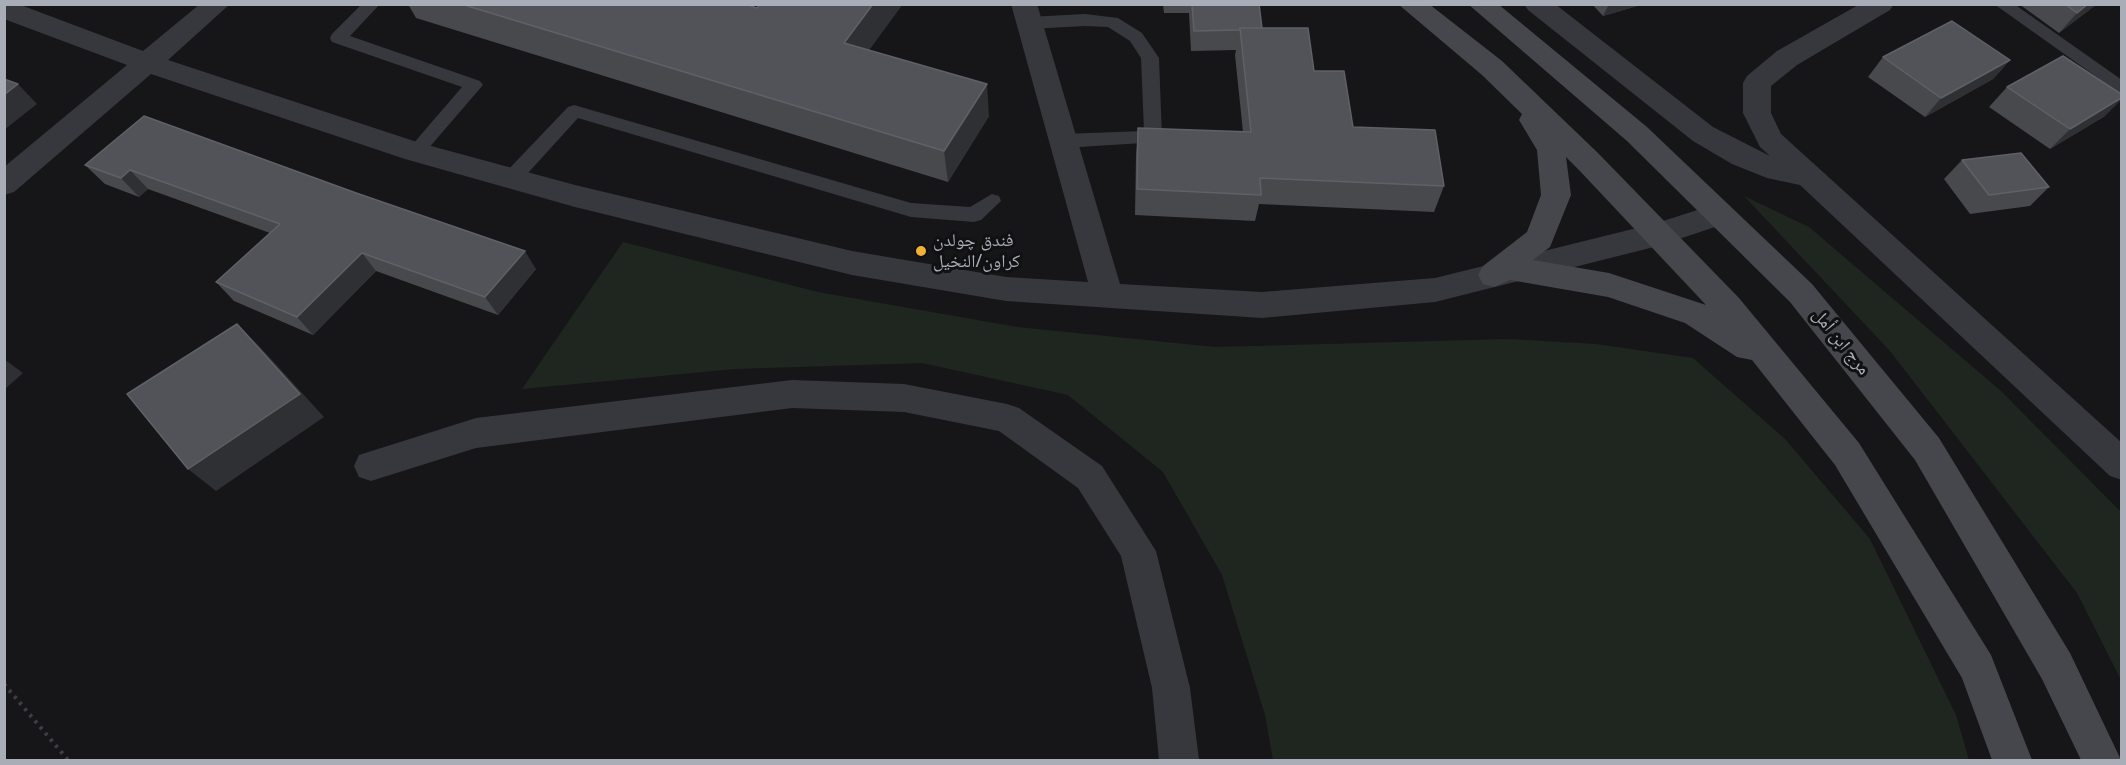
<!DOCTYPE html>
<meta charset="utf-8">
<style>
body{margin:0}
#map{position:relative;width:2126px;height:765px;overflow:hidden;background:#161618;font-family:"Noto Sans",sans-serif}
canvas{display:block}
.frame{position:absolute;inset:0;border:6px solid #a8adb8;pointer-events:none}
</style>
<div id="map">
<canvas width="2126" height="765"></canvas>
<div class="frame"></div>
</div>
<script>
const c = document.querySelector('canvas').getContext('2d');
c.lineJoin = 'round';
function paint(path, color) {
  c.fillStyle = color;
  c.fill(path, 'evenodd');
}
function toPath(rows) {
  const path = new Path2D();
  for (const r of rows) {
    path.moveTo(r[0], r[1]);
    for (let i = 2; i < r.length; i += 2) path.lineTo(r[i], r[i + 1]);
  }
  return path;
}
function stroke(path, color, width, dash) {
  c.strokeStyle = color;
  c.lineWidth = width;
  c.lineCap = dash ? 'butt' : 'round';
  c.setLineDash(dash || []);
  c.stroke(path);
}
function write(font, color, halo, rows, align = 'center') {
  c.font = font + ' "Noto Sans","Noto Naskh Arabic",sans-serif';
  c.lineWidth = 6;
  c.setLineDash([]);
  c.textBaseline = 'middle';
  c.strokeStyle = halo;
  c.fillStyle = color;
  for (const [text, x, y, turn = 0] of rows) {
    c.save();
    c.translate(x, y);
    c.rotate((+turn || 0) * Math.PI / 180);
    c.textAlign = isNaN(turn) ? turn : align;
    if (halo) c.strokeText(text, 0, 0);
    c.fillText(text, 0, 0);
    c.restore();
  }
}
const green = toPath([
 [1744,196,1809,227,2001,391,2121,512,2121,680,2077,593,1890,351],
 [623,242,818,292,1017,327,1215,347,1509,339,1596,344,1693,358,1785,439,1870,539,1956,715,1969,760,1273,760,1265,715,1222,575,1163,472,1068,395,922,363,736,369,522,389]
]);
const path = toPath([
 [4,684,68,760]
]);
const lane = toPath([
 [362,4,380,4,350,36,480,81,483,85,421,157,415,159,409,157,406,152,462,87,332,42,330,38,332,34,362,4],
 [1994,4,2014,4,2122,80,2122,95,1994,4],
 [1085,14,1118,18,1142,33,1159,58,1162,137,1159,142,1063,148,1057,146,1054,141,1057,136,1063,134,1144,131,1141,58,1130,41,1108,27,1085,26,1029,29,1021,23,1029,17,1085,14],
 [574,105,911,203,970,207,992,194,999,196,1001,201,981,220,974,222,911,217,578,118,519,183,505,183,503,178,505,173,568,107,574,105]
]);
const street = toPath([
 [4,4,18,4,143,51,200,4,230,4,168,60,420,143,575,185,852,251,1006,277,1088,282,1011,4,1037,4,1120,284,1262,292,1435,278,1657,223,1719,203,1730,206,1734,214,1730,222,1658,246,1435,302,1262,318,1006,301,852,275,575,207,405,159,151,74,14,192,4,195,4,167,127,65,4,19,4,4],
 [1524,4,1555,4,1713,127,1770,156,1760,147,1743,113,1743,83,1747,76,1777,51,1860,4,1894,4,1890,10,1797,65,1771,86,1771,113,1781,134,2122,443,2122,480,2110,476,1800,185,1767,178,1732,164,1693,141,1528,10,1524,4],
 [792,380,904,384,1007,404,1019,408,1102,466,1156,551,1190,688,1199,760,1159,760,1152,688,1121,556,1078,488,999,431,904,412,792,408,476,448,371,481,359,477,354,466,359,455,476,418,792,380]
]);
const secondary = toPath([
 [1398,4,1429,4,1502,61,1598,153,1739,298,1859,443,1991,655,2032,760,1992,760,1962,678,1835,465,1752,360,1737,357,1685,323,1608,297,1510,280,1494,287,1483,284,1478,275,1483,266,1527,232,1541,195,1537,150,1519,120,1522,114,1482,75,1398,4],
 [1566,157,1578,169,1706,305,1609,273,1533,260,1550,247,1571,195,1566,157],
 [1468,4,1498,4,1647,127,1812,284,1939,438,2070,653,2121,760,2081,760,2042,679,1915,460,1790,302,1627,141,1468,4]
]);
const wall = toPath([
 [408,4,745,4,989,116,948,182,416,18],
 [1163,4,1259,4,1262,28,1314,71,1353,127,1444,186,1434,212,1259,204,1255,221,1135,215,1136,154,1138,128,1243,132,1235,55,1236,50,1191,51,1189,13,1164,13],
 [1592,4,1644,4,1603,16],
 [2019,4,2097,4,2059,33],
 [1883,57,2010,60,1993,79,1925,117,1868,77],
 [2007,87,2105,116,2050,149,1989,107],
 [144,116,536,269,498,315,376,271,313,335,234,301,216,282,270,233,148,189,139,197,105,184,85,165],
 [1962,160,2049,187,2030,206,1970,214,1944,179]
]);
const shadedWall = toPath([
 [873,4,903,4,851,75,844,43],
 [1609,4,1644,4,1603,16],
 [2088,4,2097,4,2059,33,2077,13],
 [2010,60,1993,79,1925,117,1941,98],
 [18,84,37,104,4,130,4,95],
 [987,84,989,116,948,182,944,151],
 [2121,98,2121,100,2105,116,2050,149,2070,129],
 [130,170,148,189,139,197,121,178],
 [525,251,536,269,498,315,485,297],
 [362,253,376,271,313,335,297,317],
 [237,324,261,348,324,417,216,491,188,469],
 [4,359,23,373,4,390]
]);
const building = toPath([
 [461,4,745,4,757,8,760,4,873,4,844,43,987,84,944,151,461,4],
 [1192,4,1259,4,1262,28,1240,28,1239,30,1194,31,1192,4],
 [2065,4,2088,4,2077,13,2065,4],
 [1952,21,2010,60,1941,98,1883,57,1952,21],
 [1240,28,1308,28,1314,71,1344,71,1353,127,1435,130,1444,186,1260,178,1261,195,1137,189,1138,128,1251,132,1240,28],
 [2063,56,2121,94,2121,98,2070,129,2007,87,2063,56],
 [4,79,18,84,4,95,4,79],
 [144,116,359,194,525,251,485,297,362,253,297,317,216,282,280,224,130,170,121,178,85,165,144,116],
 [2021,153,2049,187,1989,195,1962,160,2021,153],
 [237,324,300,394,188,469,127,394,237,324]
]);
const markers = [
 [921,251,6,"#f2b134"]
];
const poiNames = [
 ["فندق چولدن",933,241],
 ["كراون/النخيل",933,262]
];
const streetNames = [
 ["مرج ابن أمل",1841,342,51]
];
paint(green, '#1e261f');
stroke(path, '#3d3f44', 4, [3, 5]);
paint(lane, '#37383d');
paint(street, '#37383d');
paint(secondary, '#45474d');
paint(wall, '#47494d');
paint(shadedWall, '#2f3033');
paint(building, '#525359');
stroke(building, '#5f6168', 1.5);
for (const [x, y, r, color] of markers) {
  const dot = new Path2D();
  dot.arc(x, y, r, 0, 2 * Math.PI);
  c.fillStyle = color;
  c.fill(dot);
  stroke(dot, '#111113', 2);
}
write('18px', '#a8adb8', '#111113', poiNames, 'left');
write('18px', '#a8adb8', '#111113', streetNames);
</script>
